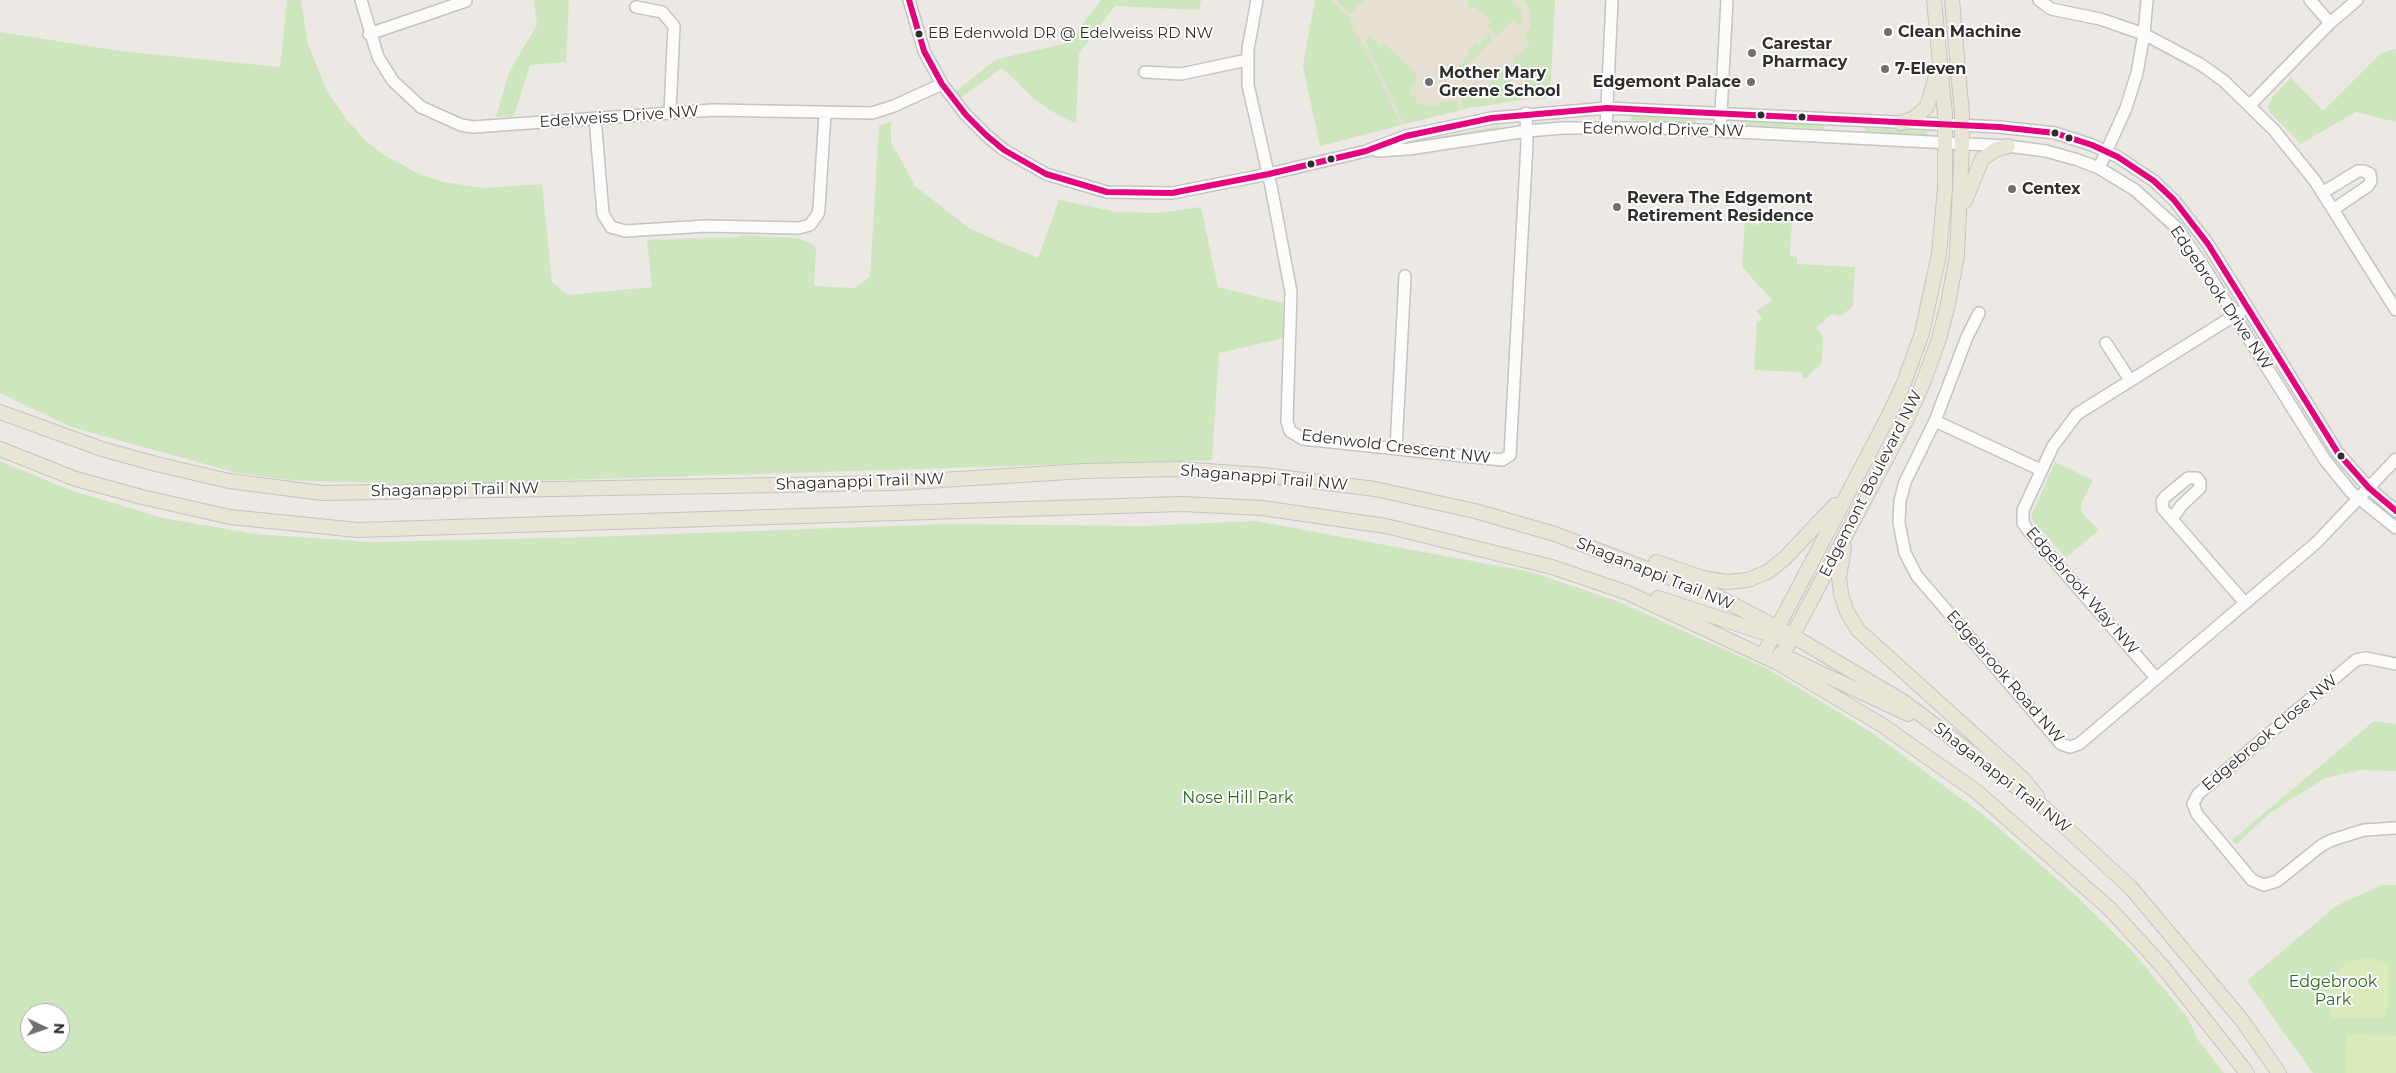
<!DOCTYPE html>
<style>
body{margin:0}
#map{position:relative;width:2396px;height:1073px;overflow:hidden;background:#ece8e4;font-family:Montserrat,sans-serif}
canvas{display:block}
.north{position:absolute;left:20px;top:1003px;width:50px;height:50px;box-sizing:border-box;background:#fff;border:1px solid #ababab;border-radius:50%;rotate:93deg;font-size:14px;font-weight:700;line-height:20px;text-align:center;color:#2e2e2e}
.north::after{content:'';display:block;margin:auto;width:18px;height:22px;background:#706f6e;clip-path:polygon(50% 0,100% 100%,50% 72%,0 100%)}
</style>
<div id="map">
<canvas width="2396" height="1073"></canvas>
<div class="north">N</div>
</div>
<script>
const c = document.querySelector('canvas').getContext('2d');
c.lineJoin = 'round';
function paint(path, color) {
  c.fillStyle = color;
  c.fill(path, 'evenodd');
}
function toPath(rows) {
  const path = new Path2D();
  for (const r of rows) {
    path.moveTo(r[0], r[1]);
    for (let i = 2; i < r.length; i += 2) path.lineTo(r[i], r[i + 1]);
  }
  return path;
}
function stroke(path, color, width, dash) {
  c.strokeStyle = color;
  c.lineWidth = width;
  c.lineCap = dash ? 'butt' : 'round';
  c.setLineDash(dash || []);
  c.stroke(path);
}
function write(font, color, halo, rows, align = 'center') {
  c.font = font + ' Montserrat,sans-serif';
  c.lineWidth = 4;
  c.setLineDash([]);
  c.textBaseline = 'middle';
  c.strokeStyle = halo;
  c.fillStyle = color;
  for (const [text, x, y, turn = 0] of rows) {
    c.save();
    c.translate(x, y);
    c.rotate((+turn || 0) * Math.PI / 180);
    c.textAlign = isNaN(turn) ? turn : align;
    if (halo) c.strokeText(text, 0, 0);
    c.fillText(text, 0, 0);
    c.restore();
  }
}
const education = toPath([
 [1315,0,1555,0,1550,98,1510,101,1469,108,1320,146,1303,66]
]);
const green = toPath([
 [287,0,301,0,308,44,328,93,348,121,365,140,384,155,421,175,444,182,483,188,542,184,552,282,568,295,652,287,647,240,738,237,741,235,797,238,811,243,816,248,814,286,855,288,870,277,879,126,891,122,891,142,915,186,970,229,1038,258,1059,200,1117,212,1159,213,1201,207,1218,287,1283,303,1284,338,1219,353,1212,460,430,484,302,481,237,473,71,427,0,393,0,32,120,51,280,67],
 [534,0,569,0,566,62,530,65,514,116,496,117,509,72,537,25],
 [1101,0,1201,0,1199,10,1115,6,1079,54,1076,123,1061,117,1035,100,1002,68,960,98,956,91,997,59,1068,43],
 [1315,0,1332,0,1351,20,1351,26,1366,49,1401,125,1320,146,1303,66],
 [1336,0,1364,0,1350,14],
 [1468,0,1512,0,1522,10,1523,21,1520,27,1513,20,1497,36,1487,27,1491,22,1474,6,1470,9,1467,4],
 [1524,0,1555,0,1550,98,1536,99,1513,59,1512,51,1518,56,1530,43,1524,36,1530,26,1531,12],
 [1486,32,1493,40,1464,68,1457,67,1471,55,1467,51,1476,42,1479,45,1486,38,1483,35],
 [1370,35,1381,46,1384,43,1416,73,1415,85,1411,85,1411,95,1416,95,1416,102,1426,106,1436,106,1441,102,1458,101,1461,110,1404,124,1365,41],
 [2396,49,2396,122,2356,112,2300,144,2271,113,2268,106,2273,96,2291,78,2323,111,2381,53],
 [1505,69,1522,100,1463,109,1459,91,1469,86,1478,96],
 [1631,116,1696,119,1696,123,1630,120],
 [1746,121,1824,125,1824,129,1745,125],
 [1499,126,1500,130,1416,143,1416,141],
 [1865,128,1927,131,1927,135,1865,132],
 [1743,215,1748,216,1757,226,1761,222,1757,218,1792,220,1790,256,1797,257,1797,264,1855,267,1853,306,1841,316,1832,314,1816,328,1823,336,1822,363,1806,378,1803,378,1802,372,1754,370,1757,321,1761,321,1761,317,1756,311,1772,300,1742,267,1745,217,1740,217],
 [0,461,70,490,163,518,255,534,371,542,589,537,948,524,1143,526,1256,521,1531,572,1617,601,1768,669,1874,734,1986,817,2074,894,2133,952,2188,1018,2198,1040,2224,1073,0,1073],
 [30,1013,60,1013,60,1043,30,1043],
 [2055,462,2093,480,2082,502,2081,509,2084,515,2099,530,2066,558,2033,521,2031,516],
 [2374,721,2396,724,2396,771,2361,770,2325,778,2270,813,2236,845,2232,840],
 [2382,885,2396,885,2396,1073,2313,1073,2247,981,2336,906]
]);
const pitch = toPath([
 [2365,957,2389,963,2387,1014,2381,1019,2332,1018,2328,993,2332,977,2345,964],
 [2347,1034,2396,1036,2396,1073,2346,1073]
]);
const minor = toPath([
 [361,0,378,57,393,81,421,107,461,125,473,127,713,110,872,113,894,106,942,84],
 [909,0,924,51,942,84,966,115,986,135,1004,150,1046,174,1107,192,1172,193,1269,174,1366,151,1406,136,1492,118,1607,108,1999,127,2055,133,2092,145,2118,157,2154,181,2174,200,2208,244,2338,453,2369,488,2396,511],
 [1257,0,1248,49,1248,85,1271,186,1291,292,1287,421,1290,431,1303,439,1502,460,1510,455,1527,144,1526,113],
 [2039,0,2051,9,2100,19,2144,34,2147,0],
 [2310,0,2330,23],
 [636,7,662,12,674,26,670,112],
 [369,34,466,1],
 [1145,72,1181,74,1247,60],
 [2250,105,2330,23,2357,0],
 [595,118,603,214,611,227,625,231,706,226,799,228,810,225,818,214,819,208,825,114],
 [1606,128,1612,0],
 [1720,131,1727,0],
 [1377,151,1409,149,1527,131,1563,128,1661,128,2008,146,2046,151,2078,160,2099,168,2135,190,2176,227,2202,264,2325,460,2351,492,2396,528],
 [2099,168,2126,108,2137,73,2144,34,2200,64,2224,81,2274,130,2315,181,2396,310],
 [2322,193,2358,171,2364,171,2370,174,2371,181,2368,186,2334,209],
 [2106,343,2130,380],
 [1935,421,1967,337,1979,313],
 [1396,448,1405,276],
 [2041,470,1935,421,1905,482,1900,501,1899,523,1905,553,1917,576,2061,744,2070,747,2079,744,2316,543,2396,459],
 [2172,519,2181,506,2200,488,2200,482,2197,478,2188,478,2165,497,2162,501,2163,509,2245,603],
 [2396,664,2366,658,2356,660,2198,794,2193,804,2197,814,2252,880,2264,885,2277,881,2322,845,2332,840,2364,830,2396,828],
 [2156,678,2027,529,2023,523,2023,510,2053,446,2077,414,2240,312]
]);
const major = toPath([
 [1901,123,1914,118,1927,107,1937,73],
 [1965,201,1982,159,1995,150,2008,146],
 [0,412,102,449,156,464,229,481,323,493,895,483,1084,471,1179,469,1263,475,1375,489,1475,511,1555,534,1713,594,1793,636,1904,702,2046,809,2131,888,2241,1019,2279,1073],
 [0,449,76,479,142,497,230,517,358,530,1182,504,1262,508,1386,526,1552,567,1628,593,1778,663,1882,725,1977,792,2110,909,2163,967,2247,1073],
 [1844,548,1839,577,1841,594,1847,612,1858,630,2023,779,2037,796],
 [1656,562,1703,578,1727,582,1748,580,1769,571,1785,558,1835,505],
 [1658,598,1780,638],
 [1780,654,1908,714],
 [1763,655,1887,419,1904,383,1922,333,1939,254,1945,188,1945,115,1934,0],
 [1778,663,1903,427,1921,388,1939,339,1948,304,1957,255,1962,144,1962,115,1952,0]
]);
const bus1 = toPath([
 [909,0,924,51,942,84,966,115,986,135,1004,150,1046,174,1107,192,1172,193,1269,174,1366,151,1406,136,1492,118,1607,108,1999,127,2055,133,2092,145,2118,157,2154,181,2174,200,2208,244,2338,453,2369,488,2396,511]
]);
const markers = [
 [1888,32,5,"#706f6e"],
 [919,34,4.5,"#2e2e2e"],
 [1752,53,5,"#706f6e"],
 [1885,69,5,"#706f6e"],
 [1429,82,5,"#706f6e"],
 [1751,82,5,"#706f6e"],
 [1761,115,4.5,"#2e2e2e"],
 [1802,117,4.5,"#2e2e2e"],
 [2055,133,4.5,"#2e2e2e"],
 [2069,138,4.5,"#2e2e2e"],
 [1331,159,4.5,"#2e2e2e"],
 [1311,164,4.5,"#2e2e2e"],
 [2012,189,5,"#706f6e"],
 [1617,207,5,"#706f6e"],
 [2341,456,4.5,"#2e2e2e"]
];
const busNames = [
 ["EB Edenwold DR @ Edelweiss RD NW",928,34]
];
const poiNames = [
 ["Clean Machine",1898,32],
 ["Carestar",1762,44],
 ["Pharmacy",1762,62],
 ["7-Eleven",1895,69],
 ["Mother Mary",1439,73],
 ["Greene School",1439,91],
 ["Edgemont Palace",1741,82,"right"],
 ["Centex",2022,189],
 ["Revera The Edgemont",1627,198],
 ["Retirement Residence",1627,216]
];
const streetNames = [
 ["Edelweiss Drive NW",619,117,-4],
 ["Edenwold Drive NW",1663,130,1],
 ["Edgebrook Drive NW",2221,298,56],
 ["Edenwold Crescent NW",1396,447,7],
 ["Shaganappi Trail NW",1264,478,5],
 ["Shaganappi Trail NW",860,482,-2],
 ["Edgemont Boulevard NW",1871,484,-63],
 ["Shaganappi Trail NW",455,490,-1],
 ["Shaganappi Trail NW",1655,574,22],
 ["Edgebrook Way NW",2082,591,49],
 ["Edgebrook Road NW",2005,677,49],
 ["Edgebrook Close NW",2270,733,-40],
 ["Shaganappi Trail NW",2002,778,38]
];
const parkNames = [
 ["Nose Hill Park",1238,798],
 ["Edgebrook",2333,982],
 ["Park",2333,1000]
];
paint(education, '#e6e0d3');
paint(green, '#cee6be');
paint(pitch, '#d9eabb');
stroke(minor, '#c5c4c5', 14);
stroke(major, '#c6c5c4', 16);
stroke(minor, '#fcfcfb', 11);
stroke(major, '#e8e4d6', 14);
stroke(bus1, '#e5007d', 6);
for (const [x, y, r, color] of markers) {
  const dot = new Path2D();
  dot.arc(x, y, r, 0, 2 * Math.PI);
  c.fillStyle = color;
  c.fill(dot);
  stroke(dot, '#fff', 2);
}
write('15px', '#2e2e2e', '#fff', busNames, 'left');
write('bold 16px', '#2e2e2e', '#fff', poiNames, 'left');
write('16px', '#2e2e2e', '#fff', streetNames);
write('16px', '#2c6e1b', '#fff', parkNames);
</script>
